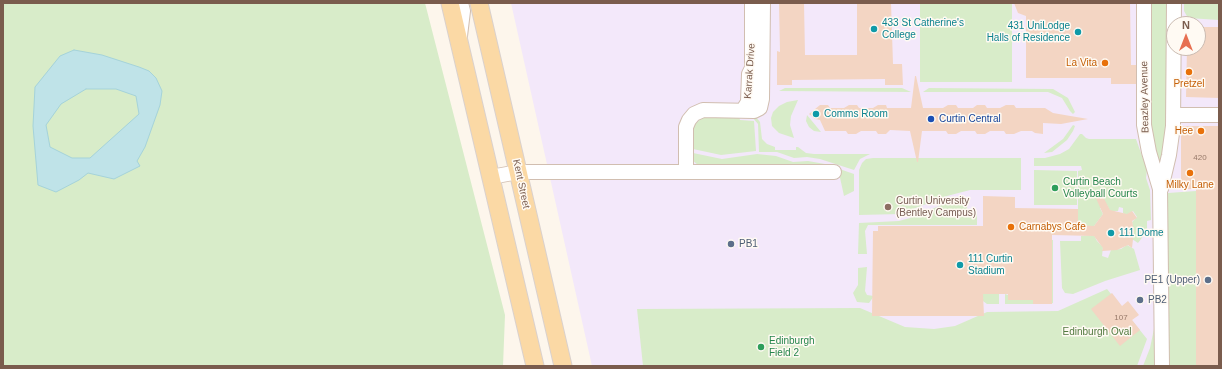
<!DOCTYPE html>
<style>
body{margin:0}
#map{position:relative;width:1222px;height:369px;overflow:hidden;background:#fdf6ec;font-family:Arial,sans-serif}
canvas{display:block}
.frame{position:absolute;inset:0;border:4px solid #7a5c4d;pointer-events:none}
.north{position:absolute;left:1166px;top:16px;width:40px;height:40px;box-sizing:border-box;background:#fffaf3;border:1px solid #cabbb1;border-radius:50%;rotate:0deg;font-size:11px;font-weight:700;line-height:16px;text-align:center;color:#7a5c4d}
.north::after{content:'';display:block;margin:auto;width:14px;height:18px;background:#e76f51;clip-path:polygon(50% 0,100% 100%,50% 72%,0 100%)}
</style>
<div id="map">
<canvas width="1222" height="369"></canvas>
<div class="frame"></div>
<div class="north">N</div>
</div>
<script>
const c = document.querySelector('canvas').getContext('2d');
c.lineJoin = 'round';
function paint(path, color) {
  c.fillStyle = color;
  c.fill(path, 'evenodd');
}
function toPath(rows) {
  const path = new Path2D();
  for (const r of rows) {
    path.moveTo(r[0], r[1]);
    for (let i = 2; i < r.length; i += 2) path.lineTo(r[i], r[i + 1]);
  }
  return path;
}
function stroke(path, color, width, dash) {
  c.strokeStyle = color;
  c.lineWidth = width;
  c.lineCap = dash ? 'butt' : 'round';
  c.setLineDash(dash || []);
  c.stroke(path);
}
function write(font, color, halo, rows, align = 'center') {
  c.font = font + ' Arial,sans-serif';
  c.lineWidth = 3;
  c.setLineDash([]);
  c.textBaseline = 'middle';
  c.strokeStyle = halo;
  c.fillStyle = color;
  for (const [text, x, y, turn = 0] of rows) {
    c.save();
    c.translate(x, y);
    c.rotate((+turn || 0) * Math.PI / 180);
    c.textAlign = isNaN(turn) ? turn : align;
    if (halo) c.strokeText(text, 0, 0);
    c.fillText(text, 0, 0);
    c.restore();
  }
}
const education = toPath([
 [511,3,1219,3,1219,366,592,366],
 [1174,24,1198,24,1198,48,1174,48]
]);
const green = toPath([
 [3,3,425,3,505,315,503,366,3,366],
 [920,3,1012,3,1012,82,920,82],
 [1148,3,1170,3,1170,93,1161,170,1151,147],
 [1184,3,1219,3,1219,20,1188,18,1184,11],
 [785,88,902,88,911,92,779,91],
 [929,88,1053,89,1068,98,1075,112,1073,114,1070,111,1062,98,1048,92,923,92],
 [798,100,791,116,790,125,794,138,779,133,772,126,771,118,773,112,779,106,787,102],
 [807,115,821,132,814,131,809,127,806,121],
 [711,116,711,118,714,116,739,117,740,120,754,121,756,151,721,155,693,149,691,146,693,135,691,135,694,125,703,117],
 [755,116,760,122,762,139,767,144,775,147,775,150,796,150,796,147,798,147,806,153,814,154,870,154,860,159,854,170,820,159,807,157,794,158,777,152,759,152,758,124,753,118],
 [1073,125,1075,126,1073,131,1067,140,1052,152,1044,153,1063,139],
 [1080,134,1082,134,1086,138,1089,139,1136,139,1147,170,1146,178,1150,190,1151,220,1147,221,1147,231,1138,243,1132,239,1134,231,1132,222,1137,217,1133,211,1126,215,1123,213,1123,208,1119,207,1118,211,1110,211,1107,205,1100,208,1103,214,1094,226,1078,226,1078,171,1082,170,1081,166,1034,166,1034,158,1045,158,1060,154,1069,149],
 [693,153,722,159,757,154,776,156,793,162,808,161,825,164,854,174,854,191,844,196,839,173,698,165,692,160,691,155],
 [873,158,1021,158,1021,190,983,190,983,187,983,190,970,190,947,196,900,214,859,215,859,170,862,163,866,159],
 [1034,170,1077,171,1077,205,1034,205],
 [1196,191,1197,366,1168,366,1168,193],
 [962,200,967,200,967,214,977,214,977,225,868,225,865,231,867,254,858,254,859,223,899,221,910,218,944,204],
 [1094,235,1097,241,1103,247,1102,256,1108,258,1111,250,1121,249,1127,245,1134,249,1140,270,1105,281,1073,294,1065,293,1062,288,1060,241,1081,241,1081,236],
 [1047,240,1053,240,1053,303,1050,304,1005,304,1005,294,1008,295],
 [867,267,865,291,867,295,874,296,869,303,857,302,853,293,858,285,858,268],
 [1107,289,1147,339,1137,366,643,366,637,309,860,308,905,327,934,329,955,326,987,312,1058,311],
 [983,294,999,294,999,304,987,304,983,301],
 [1155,324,1156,366,1143,366,1150,348]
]);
const water = toPath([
 [74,50,102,55,139,67,149,71,156,78,162,91,160,105,145,147,137,161,140,166,114,179,88,173,79,180,56,192,38,185,33,126,35,87,60,56,74,50],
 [86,89,116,89,136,96,139,114,90,158,72,158,50,147,46,125,61,104,86,89]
]);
const building = toPath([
 [779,3,804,3,805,55,857,55,857,3,891,3,893,64,902,64,903,85,885,85,885,79,792,80,792,85,777,85,777,51,780,52],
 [1014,3,1130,3,1131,65,1136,65,1136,84,1111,84,1111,78,1026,78,1026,16,1018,13],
 [1198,27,1219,27,1219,98,1186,97,1187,48,1198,48],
 [915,76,916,76,923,108,943,108,948,105,956,105,958,108,973,108,977,105,985,105,987,108,1000,108,1006,105,1014,105,1016,108,1045,108,1053,113,1088,119,1061,124,1043,123,1043,134,1035,133,1032,131,1021,131,1014,134,1006,134,1004,131,990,131,985,134,977,134,975,131,961,131,956,134,948,134,946,131,922,131,918,162,917,162,910,131,890,130,886,134,878,134,876,131,861,131,856,134,848,134,846,131,825,131,820,120,815,119,809,114,820,105,828,105,830,108,844,108,849,105,857,105,859,108,873,108,878,105,886,105,887,108,911,108],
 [1181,126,1219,126,1219,366,1196,366,1196,189,1181,189],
 [1101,193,1110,210,1127,214,1132,211,1137,218,1132,221,1134,231,1132,248,1128,245,1117,250,1102,251,1103,248,1094,236,1052,235,1052,304,1033,304,1033,300,1008,300,1008,294,983,294,984,316,872,316,873,231,878,231,878,226,983,226,983,196,1015,197,1015,208,1078,209,1078,225,1094,226,1103,214,1095,196],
 [1112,293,1122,306,1128,301,1139,315,1132,320,1140,330,1120,346,1091,309]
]);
const minor = toPath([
 [1144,3,1144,125,1149,152,1160,189,1162,366],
 [460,36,463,11,461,3],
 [743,110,748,102,749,74,752,68,752,3],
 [1173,115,1219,115],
 [686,172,686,127,689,120,694,114,703,110,754,111,760,108,762,99,763,3],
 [491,177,518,172,834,172],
 [1161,189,1169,155,1173,126,1174,3]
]);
const major = toPath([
 [450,3,535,366],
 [479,3,563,366]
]);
const markers = [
 [874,29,4,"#0f9aa8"],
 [1078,32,4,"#0f9aa8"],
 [1105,63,4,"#e8710a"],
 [1189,72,4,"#e8710a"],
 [816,114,4,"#0f9aa8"],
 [931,119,4,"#1a4fb4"],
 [1201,131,4,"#e8710a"],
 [1190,173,4,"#e8710a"],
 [1055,188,4,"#2e9e5b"],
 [888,207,4,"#8d6e63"],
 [1011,227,4,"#e8710a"],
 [1111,233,4,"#0f9aa8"],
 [731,244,4,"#5c6f8a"],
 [960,265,4,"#0f9aa8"],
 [1208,280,4,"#5c6f8a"],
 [1140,300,4,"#5c6f8a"],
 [761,347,4,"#2e9e5b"]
];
const numberNames = [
 ["420",1200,158],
 ["107",1121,318]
];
const cultureNames = [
 ["433 St Catherine's",882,23],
 ["College",882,35],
 ["431 UniLodge",1070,26,"right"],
 ["Halls of Residence",1070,38,"right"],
 ["Comms Room",824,114],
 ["111 Dome",1119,233],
 ["111 Curtin",968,259],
 ["Stadium",968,271]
];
const foodNames = [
 ["La Vita",1097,63],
 ["Pretzel",1189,84,"center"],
 ["Hee",1193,131],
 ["Milky Lane",1190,185,"center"],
 ["Carnabys Cafe",1019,227,"left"]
];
const streetNames = [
 ["Karrak Drive",750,71,-86],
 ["Beazley Avenue",1145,97,-91],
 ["Kent Street",521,184,78]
];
const transitNames = [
 ["Curtin Central",939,119]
];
const leisureNames = [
 ["Curtin Beach",1063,182],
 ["Volleyball Courts",1063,194],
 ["Edinburgh",769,341],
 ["Field 2",769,353]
];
const educationNames = [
 ["Curtin University",896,201],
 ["(Bentley Campus)",896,213]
];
const serviceNames = [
 ["PB1",739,244],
 ["PE1 (Upper)",1200,280,"right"],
 ["PB2",1148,300]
];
const parkNames = [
 ["Edinburgh Oval",1097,332]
];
paint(education, '#f3e8fa');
paint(green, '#d8ecc9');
paint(water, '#bfe3e8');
stroke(water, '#a5d3da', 1);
paint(building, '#f3d5c3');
stroke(minor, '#d1beb0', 16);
stroke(major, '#dad1cd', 19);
stroke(minor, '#fff', 14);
stroke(major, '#fbd9a5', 17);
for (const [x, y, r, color] of markers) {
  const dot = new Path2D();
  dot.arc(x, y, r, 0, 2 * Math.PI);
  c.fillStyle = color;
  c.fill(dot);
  stroke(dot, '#fffaf3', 1.5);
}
write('8px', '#987a6a', null, numberNames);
write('10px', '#0d838f', '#fffaf3', cultureNames, 'left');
write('10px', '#c56008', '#fffaf3', foodNames, 'right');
write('10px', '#7a5c4d', '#fffaf3', streetNames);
write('10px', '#164399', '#fffaf3', transitNames, 'left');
write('10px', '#27864d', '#fffaf3', leisureNames, 'left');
write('10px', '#785e54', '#fffaf3', educationNames, 'left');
write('10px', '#4e5e75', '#fffaf3', serviceNames, 'left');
write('10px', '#537a41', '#fffaf3', parkNames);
</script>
